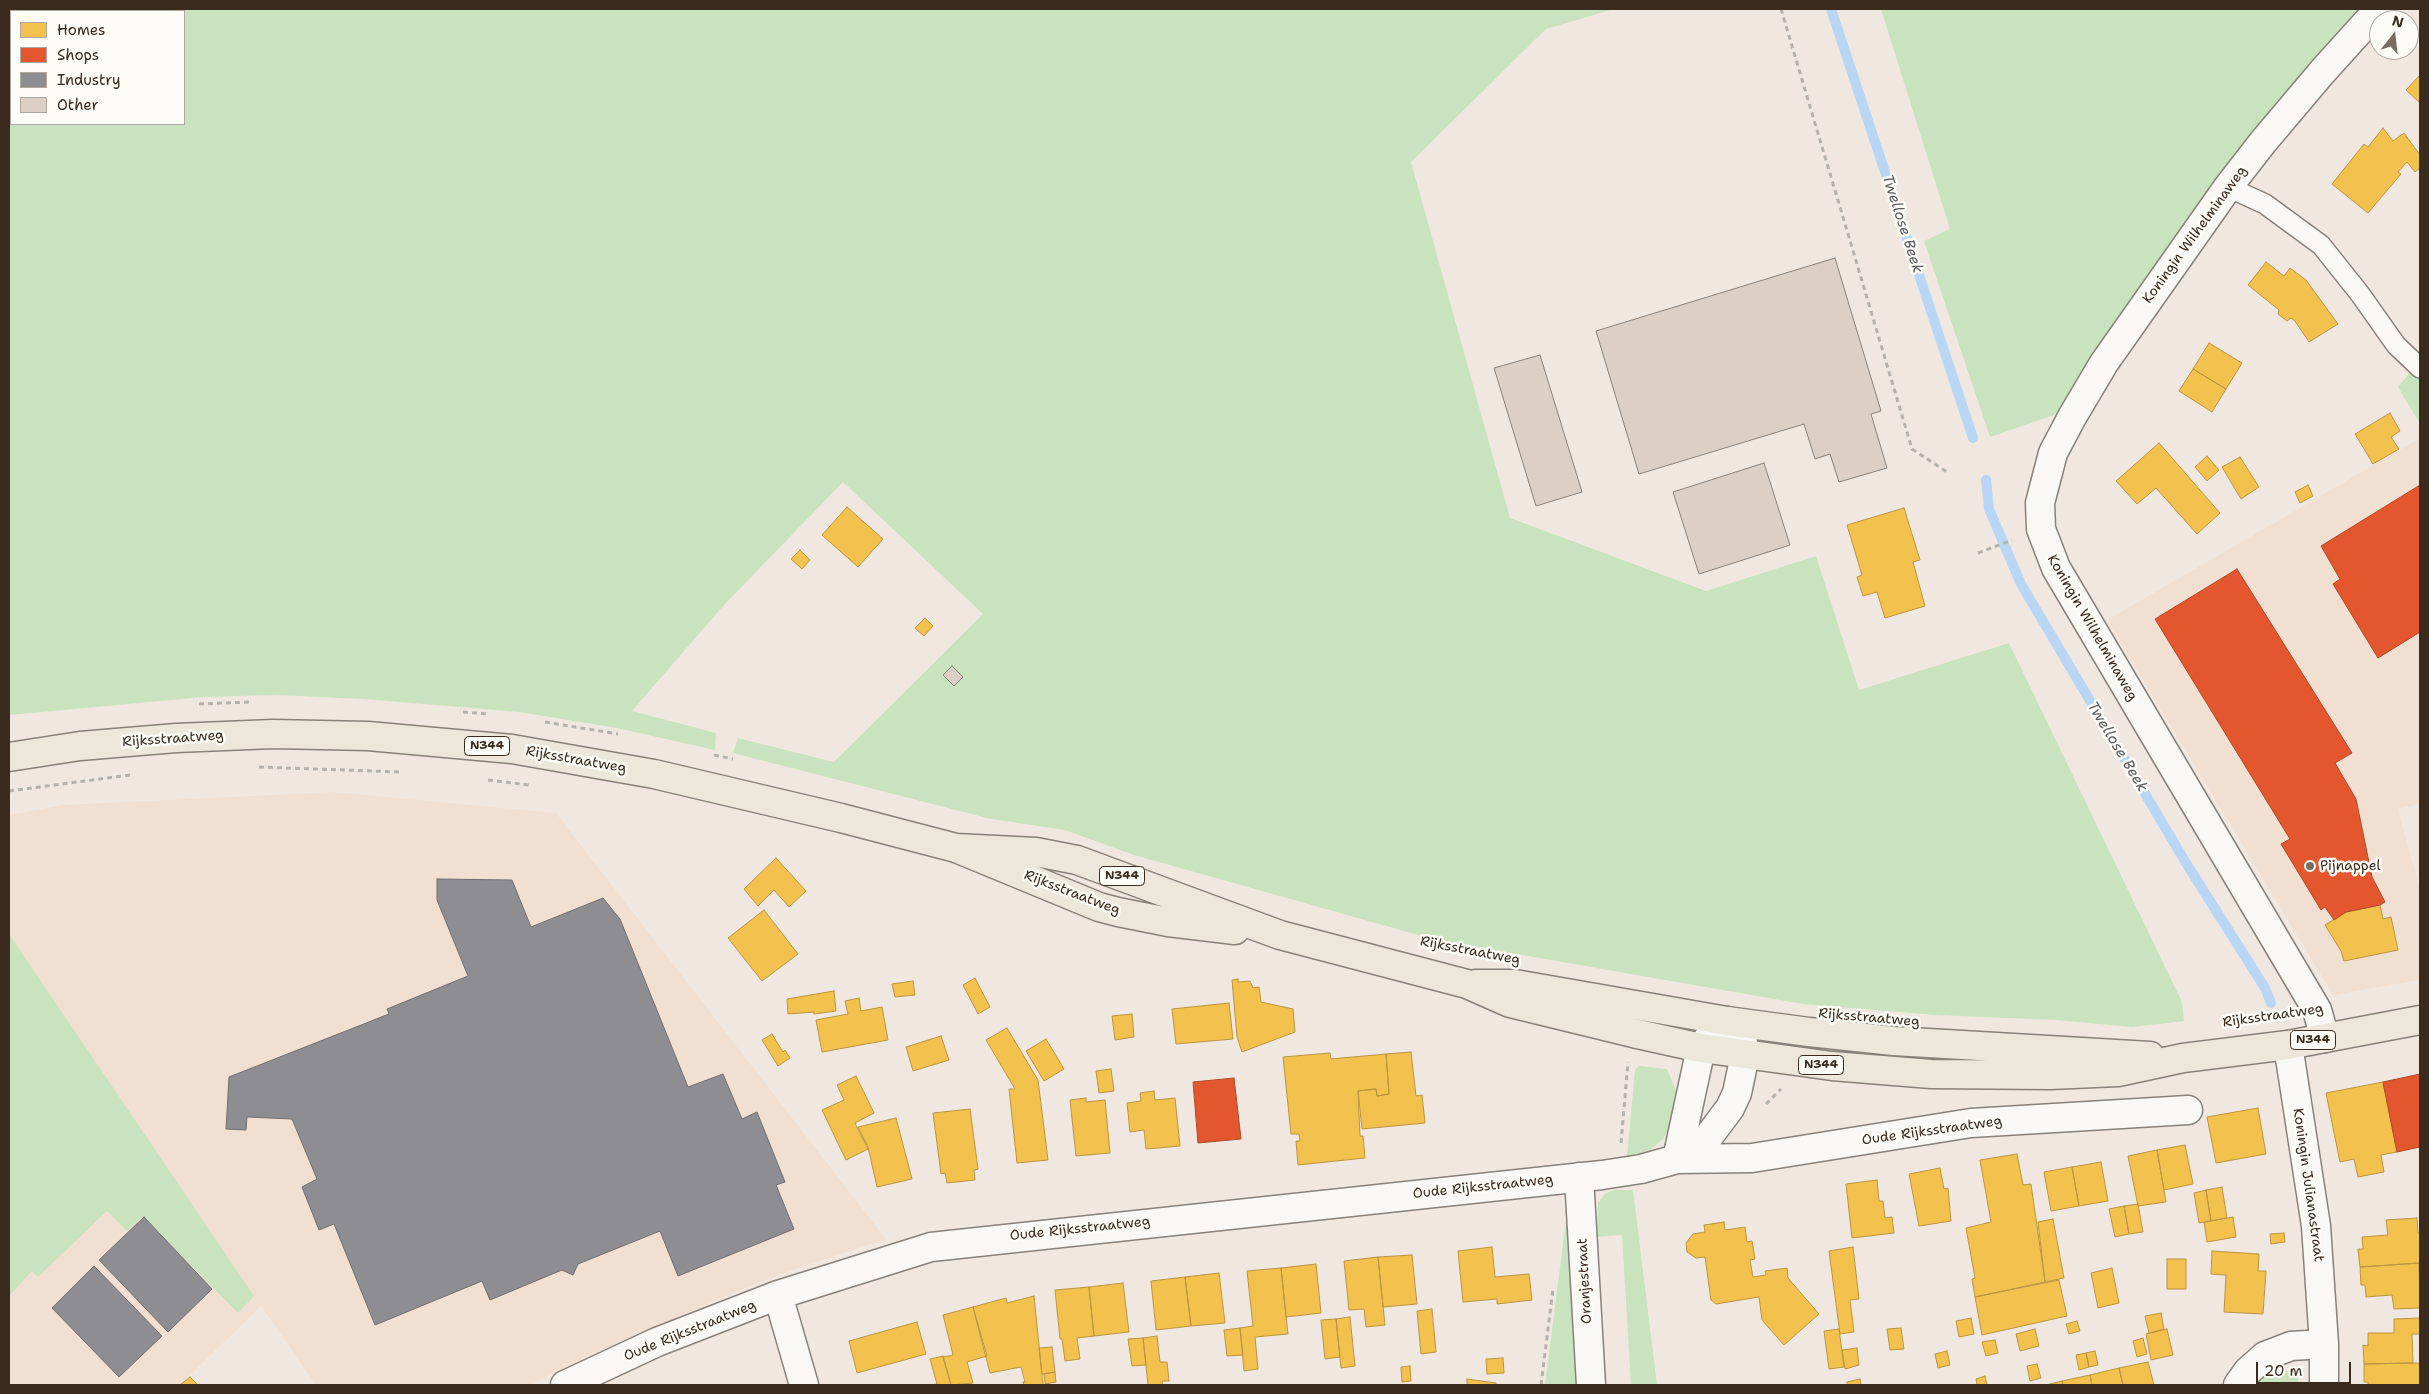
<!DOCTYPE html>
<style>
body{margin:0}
#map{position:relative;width:2429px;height:1394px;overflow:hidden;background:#f0e8e0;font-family:"Shantell Sans",sans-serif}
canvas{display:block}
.frame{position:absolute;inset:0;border:10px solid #3b2a1e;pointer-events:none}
.legend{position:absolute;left:10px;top:10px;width:175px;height:115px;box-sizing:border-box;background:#fdfcf7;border:1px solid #afa8a0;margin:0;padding:6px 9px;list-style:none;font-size:15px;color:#3b2a1e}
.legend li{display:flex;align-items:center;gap:10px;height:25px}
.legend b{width:25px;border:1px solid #afa8a0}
.north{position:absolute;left:2369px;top:10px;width:50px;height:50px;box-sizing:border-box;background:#fdfcf7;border:1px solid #afa8a0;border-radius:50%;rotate:16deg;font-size:14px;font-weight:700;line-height:20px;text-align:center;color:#3b2a1e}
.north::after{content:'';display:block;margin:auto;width:18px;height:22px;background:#7a6c62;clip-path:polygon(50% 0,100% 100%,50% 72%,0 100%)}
.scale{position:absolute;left:2256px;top:1362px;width:95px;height:22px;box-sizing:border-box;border:2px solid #3b2a1e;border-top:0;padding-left:6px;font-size:15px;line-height:18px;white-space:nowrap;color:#3b2a1e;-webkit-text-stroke:4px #fdfcf7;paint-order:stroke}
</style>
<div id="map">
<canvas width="2429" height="1394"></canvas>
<div class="frame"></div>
<ul class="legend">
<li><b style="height:14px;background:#f2c14e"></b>Homes</li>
<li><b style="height:14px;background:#e4572e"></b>Shops</li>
<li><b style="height:14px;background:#8d8d92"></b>Industry</li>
<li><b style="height:14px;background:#dcd0c6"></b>Other</li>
</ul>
<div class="north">N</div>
<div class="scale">20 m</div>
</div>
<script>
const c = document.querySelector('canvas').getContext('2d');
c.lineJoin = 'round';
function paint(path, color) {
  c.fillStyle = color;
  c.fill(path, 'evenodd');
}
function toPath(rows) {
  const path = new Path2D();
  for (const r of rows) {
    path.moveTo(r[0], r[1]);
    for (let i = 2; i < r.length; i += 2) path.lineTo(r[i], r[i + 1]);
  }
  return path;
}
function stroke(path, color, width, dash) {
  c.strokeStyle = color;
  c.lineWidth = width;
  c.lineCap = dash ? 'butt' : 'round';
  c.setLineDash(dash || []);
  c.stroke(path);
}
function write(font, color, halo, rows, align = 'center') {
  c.font = font + ' "Shantell Sans",sans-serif';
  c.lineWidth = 5;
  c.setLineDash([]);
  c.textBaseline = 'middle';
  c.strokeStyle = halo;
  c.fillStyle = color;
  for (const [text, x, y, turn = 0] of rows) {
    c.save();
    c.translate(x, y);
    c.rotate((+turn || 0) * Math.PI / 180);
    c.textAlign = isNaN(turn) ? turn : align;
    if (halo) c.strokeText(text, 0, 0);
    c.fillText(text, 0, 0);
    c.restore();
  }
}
const built = toPath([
 [2420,438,2420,804,2398,809,2420,890,2420,980,2333,995,2107,620],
 [334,792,556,813,886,1239,792,1270,736,1292,589,1355,531,1385,316,1385,261,1306,180,1385,9,1385,9,815,63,805]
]);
const green = toPath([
 [9,9,1614,9,1546,29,1411,162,1510,518,1706,591,1816,556,1859,690,2009,643,2182,1002,2184,1021,2132,1027,2056,1020,1936,1015,1803,1004,1436,940,1134,855,1065,830,991,819,733,753,738,738,834,762,983,614,843,482,724,605,632,711,716,733,715,750,617,728,519,712,364,699,276,695,204,697,9,715],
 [11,11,184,11,184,124,11,124],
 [1881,9,2360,9,2280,105,2063,412,1990,437,1924,241,1950,229],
 [2420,360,2420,424,2398,387],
 [9,934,254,1296,238,1313,143,1216,127,1231,107,1211,38,1277,32,1271,9,1296],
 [1639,1066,1667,1069,1676,1091,1675,1106,1672,1121,1664,1138,1650,1150,1627,1157,1635,1070],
 [1614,1190,1633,1190,1657,1385,1631,1385,1622,1235,1597,1237,1598,1203,1606,1193],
 [1566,1221,1569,1234,1577,1385,1545,1385],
 [2275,1370,2298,1372,2298,1382,2302,1385,2255,1385,2261,1378]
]);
const homes = toPath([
 [2420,75,2420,103,2406,90,2420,75],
 [2383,128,2393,141,2404,133,2420,155,2420,168,2415,172,2407,162,2398,172,2401,174,2368,213,2332,184,2364,144,2368,147,2383,128],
 [2266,262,2284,276,2290,268,2306,280,2338,324,2309,342,2295,321,2291,318,2287,321,2278,314,2279,310,2248,285,2266,262],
 [2209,343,2242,363,2226,389,2193,369,2209,343],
 [2193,369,2226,389,2212,412,2179,391,2193,369],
 [2390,413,2400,431,2391,437,2399,449,2373,464,2355,434,2390,413],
 [2159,443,2220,513,2197,534,2156,488,2137,504,2116,481,2159,443],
 [2207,456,2219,470,2207,481,2195,467,2207,456],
 [2240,457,2259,487,2241,499,2222,467,2240,457],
 [2308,485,2313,496,2300,503,2295,492,2308,485],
 [847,507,883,539,858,567,822,535,847,507],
 [1904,508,1920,560,1913,562,1925,606,1885,618,1877,592,1863,596,1857,577,1862,575,1847,525,1904,508],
 [800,550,810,560,802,569,791,559,800,550],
 [925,618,933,626,924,636,915,628,925,618],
 [776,858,806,891,789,907,774,890,758,906,744,889,776,858],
 [2380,905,2383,919,2391,917,2398,950,2344,961,2341,951,2325,925,2346,912,2380,905],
 [764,910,798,954,762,981,728,938,764,910],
 [975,978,990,1007,978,1014,963,985,975,978],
 [1238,979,1238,982,1250,981,1253,988,1259,987,1261,1002,1293,1009,1295,1032,1242,1052,1237,1037,1232,980,1238,979],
 [913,981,915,995,895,997,892,984,913,981],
 [834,991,836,1011,814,1014,814,1012,788,1014,787,999,834,991],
 [859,998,861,1011,882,1007,888,1040,822,1052,816,1020,848,1014,845,1001,859,998],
 [1229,1003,1233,1039,1176,1044,1172,1009,1229,1003],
 [1132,1014,1134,1037,1115,1040,1112,1016,1132,1014],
 [1007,1028,1038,1080,1048,1160,1017,1163,1009,1089,1015,1089,986,1040,1007,1028],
 [772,1034,783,1052,785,1050,790,1058,778,1066,762,1040,772,1034],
 [941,1036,949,1060,913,1071,906,1047,941,1036],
 [1046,1039,1064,1069,1044,1081,1026,1051,1046,1039],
 [1411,1052,1416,1096,1422,1095,1425,1123,1362,1129,1358,1091,1376,1089,1377,1096,1389,1094,1386,1054,1411,1052],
 [1330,1053,1331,1059,1386,1054,1389,1094,1377,1096,1376,1089,1358,1091,1360,1136,1363,1136,1365,1158,1298,1165,1296,1141,1300,1141,1299,1134,1291,1134,1283,1057,1330,1053],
 [1111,1069,1114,1091,1099,1093,1096,1071,1111,1069],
 [856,1076,874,1113,855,1123,868,1149,846,1160,822,1110,844,1100,837,1085,856,1076],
 [2383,1082,2397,1152,2381,1155,2384,1172,2358,1177,2354,1159,2340,1162,2326,1093,2383,1082],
 [1154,1091,1155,1100,1175,1098,1180,1146,1146,1149,1144,1130,1130,1132,1127,1103,1141,1101,1140,1093,1154,1091],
 [1086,1098,1086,1102,1105,1100,1110,1153,1076,1156,1070,1100,1086,1098],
 [2258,1108,2266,1154,2216,1163,2207,1117,2258,1108],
 [970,1109,978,1169,974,1170,975,1180,947,1183,945,1173,941,1174,933,1113,970,1109],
 [896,1118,912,1179,877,1187,868,1147,858,1127,896,1118],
 [2185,1145,2193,1184,2164,1190,2157,1150,2185,1145],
 [2157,1150,2166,1202,2138,1206,2128,1156,2157,1150],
 [2017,1154,2023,1185,2031,1184,2045,1282,1975,1297,1972,1279,1975,1278,1966,1228,1991,1222,1980,1160,2017,1154],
 [2101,1162,2108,1201,2079,1206,2072,1167,2101,1162],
 [2072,1167,2079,1206,2051,1211,2044,1172,2072,1167],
 [1940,1168,1944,1189,1948,1188,1951,1221,1919,1226,1909,1174,1940,1168],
 [1877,1180,1879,1201,1883,1201,1885,1218,1892,1217,1894,1233,1852,1238,1846,1184,1877,1180],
 [2222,1187,2227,1218,2211,1221,2206,1190,2222,1187],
 [2206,1190,2211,1221,2199,1223,2194,1193,2206,1190],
 [2138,1204,2143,1232,2129,1234,2124,1206,2138,1204],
 [2124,1206,2129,1234,2115,1237,2109,1209,2124,1206],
 [2233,1217,2236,1237,2207,1242,2204,1222,2233,1217],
 [2417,1218,2418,1233,2420,1233,2420,1263,2360,1267,2358,1249,2363,1249,2362,1237,2388,1235,2386,1220,2417,1218],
 [2053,1219,2064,1278,2045,1282,2038,1222,2053,1219],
 [1724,1222,1725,1230,1745,1227,1747,1242,1752,1241,1755,1259,1750,1260,1753,1277,1766,1275,1765,1271,1787,1268,1788,1278,1819,1314,1784,1345,1762,1320,1759,1297,1716,1304,1711,1300,1705,1257,1696,1258,1687,1252,1686,1243,1693,1234,1705,1232,1704,1225,1724,1222],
 [2284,1233,2285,1242,2271,1244,2270,1234,2284,1233],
 [1492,1247,1495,1277,1529,1274,1532,1300,1497,1304,1497,1299,1463,1302,1458,1251,1492,1247],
 [1853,1247,1859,1299,1850,1300,1854,1332,1840,1334,1829,1251,1853,1247],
 [2212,1251,2259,1254,2258,1271,2266,1271,2263,1314,2224,1312,2226,1275,2211,1274,2212,1251],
 [1412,1255,1417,1304,1383,1307,1378,1257,1412,1255],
 [1378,1257,1385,1325,1366,1327,1364,1309,1349,1310,1344,1261,1378,1257],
 [2167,1259,2186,1259,2186,1289,2167,1289,2167,1259],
 [2419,1263,2420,1308,2394,1309,2392,1295,2366,1297,2365,1285,2361,1285,2360,1267,2419,1263],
 [1316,1264,1321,1313,1286,1317,1281,1268,1316,1264],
 [1281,1268,1288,1334,1255,1337,1258,1369,1244,1371,1240,1328,1253,1326,1247,1271,1281,1268],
 [2112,1268,2119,1303,2098,1308,2091,1273,2112,1268],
 [1219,1273,1225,1323,1191,1326,1185,1277,1219,1273],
 [1185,1277,1191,1326,1156,1330,1151,1281,1185,1277],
 [2059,1280,2067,1316,1982,1335,1975,1297,2059,1280],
 [1123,1283,1129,1332,1094,1336,1089,1287,1123,1283],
 [1089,1287,1094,1336,1077,1338,1080,1359,1065,1361,1062,1339,1060,1339,1055,1290,1089,1287],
 [1034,1296,1043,1385,1024,1385,1023,1382,1025,1382,1021,1367,990,1373,973,1307,1006,1298,1007,1303,1034,1296],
 [973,1307,987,1356,967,1362,973,1383,951,1385,943,1357,953,1355,943,1315,973,1307],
 [1432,1309,1436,1352,1421,1354,1417,1311,1432,1309],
 [2161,1313,2164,1329,2149,1333,2145,1316,2161,1313],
 [1350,1317,1355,1366,1341,1368,1336,1319,1350,1317],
 [1971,1318,1974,1334,1959,1337,1956,1321,1971,1318],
 [2420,1318,2420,1334,2412,1334,2413,1363,2364,1364,2363,1345,2368,1346,2368,1333,2394,1333,2394,1319,2420,1318],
 [1336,1319,1340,1357,1325,1359,1321,1320,1336,1319],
 [2077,1321,2080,1331,2069,1334,2066,1324,2077,1321],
 [917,1322,926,1354,857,1373,849,1341,917,1322],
 [1240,1328,1243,1355,1227,1356,1224,1330,1240,1328],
 [1901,1328,1904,1349,1890,1350,1887,1329,1901,1328],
 [1839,1329,1844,1367,1829,1369,1824,1331,1839,1329],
 [2035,1329,2039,1346,2020,1351,2016,1334,2035,1329],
 [2167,1329,2173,1355,2151,1360,2146,1334,2167,1329],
 [1157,1336,1160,1362,1167,1362,1169,1381,1162,1381,1163,1385,1148,1385,1143,1338,1157,1336],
 [1143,1338,1146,1365,1132,1366,1128,1339,1143,1338],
 [2143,1338,2147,1354,2137,1357,2133,1341,2143,1338],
 [1995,1340,1998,1353,1986,1356,1982,1342,1995,1340],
 [1052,1347,1055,1372,1042,1374,1039,1348,1052,1347],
 [1857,1348,1859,1365,1845,1369,1842,1350,1857,1348],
 [1947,1351,1950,1365,1938,1368,1935,1354,1947,1351],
 [2095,1351,2098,1365,2089,1367,2086,1353,2095,1351],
 [2086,1353,2089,1367,2079,1370,2076,1355,2086,1353],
 [943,1356,951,1385,930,1385,937,1384,930,1359,943,1356],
 [1503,1358,1504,1373,1487,1374,1486,1359,1503,1358],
 [2148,1362,2154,1385,2123,1385,2119,1368,2148,1362],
 [2413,1363,2420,1363,2420,1385,2368,1385,2368,1382,2364,1382,2364,1364,2413,1363],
 [2037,1364,2041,1378,2030,1381,2027,1366,2037,1364],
 [1410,1366,1411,1381,1402,1382,1401,1367,1410,1366],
 [2119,1368,2123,1385,2092,1385,2090,1375,2119,1368],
 [1055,1372,1056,1382,1045,1384,1044,1374,1055,1372],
 [2090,1375,2092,1385,2063,1385,2062,1381,2090,1375],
 [1985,1376,1987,1385,1977,1385,1976,1379,1985,1376],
 [190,1377,198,1385,180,1385,190,1377],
 [1467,1379,1496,1383,1496,1385,1467,1385,1467,1379],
 [1860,1379,1861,1385,1847,1385,1847,1382,1860,1379],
 [2062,1381,2063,1385,2046,1385,2062,1381]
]);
const shops = toPath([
 [2420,485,2420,632,2378,658,2333,584,2340,579,2321,546,2420,485],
 [2237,569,2352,753,2335,763,2356,799,2372,877,2385,902,2380,905,2346,912,2334,920,2325,907,2321,910,2281,844,2290,839,2155,619,2237,569],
 [2420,1074,2420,1147,2397,1152,2383,1082,2420,1074],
 [1234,1078,1241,1139,1198,1143,1193,1082,1234,1078]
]);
const industry = toPath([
 [437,879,512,880,531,927,603,898,620,919,688,1087,723,1074,742,1119,757,1112,785,1182,776,1185,794,1229,678,1276,660,1231,578,1264,573,1275,562,1270,490,1300,482,1281,375,1325,334,1224,319,1230,302,1187,317,1179,292,1119,247,1117,246,1130,226,1129,229,1077,389,1014,387,1009,468,976,437,900,437,879],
 [144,1217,212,1289,168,1332,99,1260,144,1217],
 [94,1266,162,1336,119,1377,52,1308,94,1266]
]);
const stream = toPath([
 [1831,9,1973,438],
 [1986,480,1989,509,2021,584,2186,863,2265,988,2271,1003]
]);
const building = toPath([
 [1835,258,1881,411,1871,414,1887,468,1839,482,1830,454,1815,459,1804,424,1639,474,1596,331,1835,258],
 [1540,355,1582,492,1536,506,1494,368,1540,355],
 [1764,463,1790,545,1699,574,1673,492,1764,463],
 [952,666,963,677,954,686,943,675,952,666]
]);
const path = toPath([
 [1781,9,1912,449,1947,472],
 [1978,553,2012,540],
 [199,704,250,702],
 [463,712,489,714],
 [545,722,618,734],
 [714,755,733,759],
 [259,767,400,772],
 [488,780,529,785],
 [9,791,130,775],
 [1766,1104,1781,1089],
 [1621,1143,1628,1062],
 [1541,1385,1553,1289]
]);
const service = toPath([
 [2228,187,2265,204,2321,245,2360,294,2396,345,2420,368]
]);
const minor = toPath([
 [2325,1038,2317,1010,2056,568,2041,529,2040,503,2053,453,2072,417,2104,363,2228,187,2263,142,2323,71,2379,9],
 [2288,1045,2316,1226,2324,1344,2324,1385],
 [1677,1159,1752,1158,1971,1123,2188,1110],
 [1579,1177,1591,1385],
 [778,1295,804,1385],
 [565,1385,657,1342,778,1295,931,1247,1602,1175,1641,1169,1677,1159,1696,1148,1709,1136,1730,1108,1737,1093,1745,1055,1743,1043,1737,1031,1727,1021,1716,1028,1701,1048,1677,1159],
 [2238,1385,2248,1371,2265,1356,2291,1346,2324,1344]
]);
const primary = toPath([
 [9,757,80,746,176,738,273,734,368,736,512,749,654,774,841,818,956,848,1099,907,1118,912,1168,922,1235,930],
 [956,848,1036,852,1077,860,1280,935,1467,984,1510,1003,1633,1033,1701,1048,1832,1066,1931,1074,2050,1075,2118,1072,2183,1058,2288,1045,2420,1020],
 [1476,984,1515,984,1727,1021,1809,1032,1894,1041,2150,1056]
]);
const markers = [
 [2310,866,5,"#7a6c62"]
];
const shields = [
 [487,746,45],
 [1122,876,45],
 [2313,1040,45],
 [1821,1065,45]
];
const shieldNames = [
 ["N344",487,746],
 ["N344",1122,876],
 ["N344",2313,1040],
 ["N344",1821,1065]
];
const streetNames = [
 ["Koningin Wilhelminaweg",2195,235,-54],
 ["Koningin Wilhelminaweg",2092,628,60],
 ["Rijksstraatweg",173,739,-4],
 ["Rijksstraatweg",576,760,10],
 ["Rijksstraatweg",1072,893,21],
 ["Rijksstraatweg",1470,951,11],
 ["Rijksstraatweg",2273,1016,-8],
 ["Rijksstraatweg",1869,1018,5],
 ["Oude Rijksstraatweg",1932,1131,-8],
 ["Koningin Julianastraat",2308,1185,82],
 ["Oude Rijksstraatweg",1483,1187,-6],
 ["Oude Rijksstraatweg",1080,1229,-6],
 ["Oranjestraat",1585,1281,-93],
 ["Oude Rijksstraatweg",690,1331,-22]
];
const poiNames = [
 ["Pijnappel",2320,866]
];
const waterNames = [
 ["Twellose Beek",1902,224,72],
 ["Twellose Beek",2117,747,59]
];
paint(built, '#f1e0d2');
paint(green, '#c9e3be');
paint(homes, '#f2c14e');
stroke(homes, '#bb9440', 1);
paint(shops, '#e4572e');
stroke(shops, '#b14a29', 1);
paint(industry, '#8d8d92');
stroke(industry, '#746f6f', 1);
stroke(stream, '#b9d6f4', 10);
paint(building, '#dcd0c6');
stroke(building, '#88817a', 1);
stroke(service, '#88817a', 22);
stroke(minor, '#88817a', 31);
stroke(primary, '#88817a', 31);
stroke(path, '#b4b2ae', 3, [5, 4]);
stroke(service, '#f9f8f5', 19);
stroke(minor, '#f9f8f5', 28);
stroke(primary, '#ece7da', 28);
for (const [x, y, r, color] of markers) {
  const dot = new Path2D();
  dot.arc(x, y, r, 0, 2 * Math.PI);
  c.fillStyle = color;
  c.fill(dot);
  stroke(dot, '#fdfcf7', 2);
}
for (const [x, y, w] of shields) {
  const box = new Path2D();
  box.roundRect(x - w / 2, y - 9.5, w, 19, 4);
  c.fillStyle = '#fdfcf7';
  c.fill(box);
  stroke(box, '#3b2a1e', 1);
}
write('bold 12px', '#3b2a1e', null, shieldNames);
write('14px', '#3b2a1e', '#fdfcf7', streetNames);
write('14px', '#3b2a1e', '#fdfcf7', poiNames, 'left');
write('italic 15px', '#5a5c61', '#fdfcf7', waterNames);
</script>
